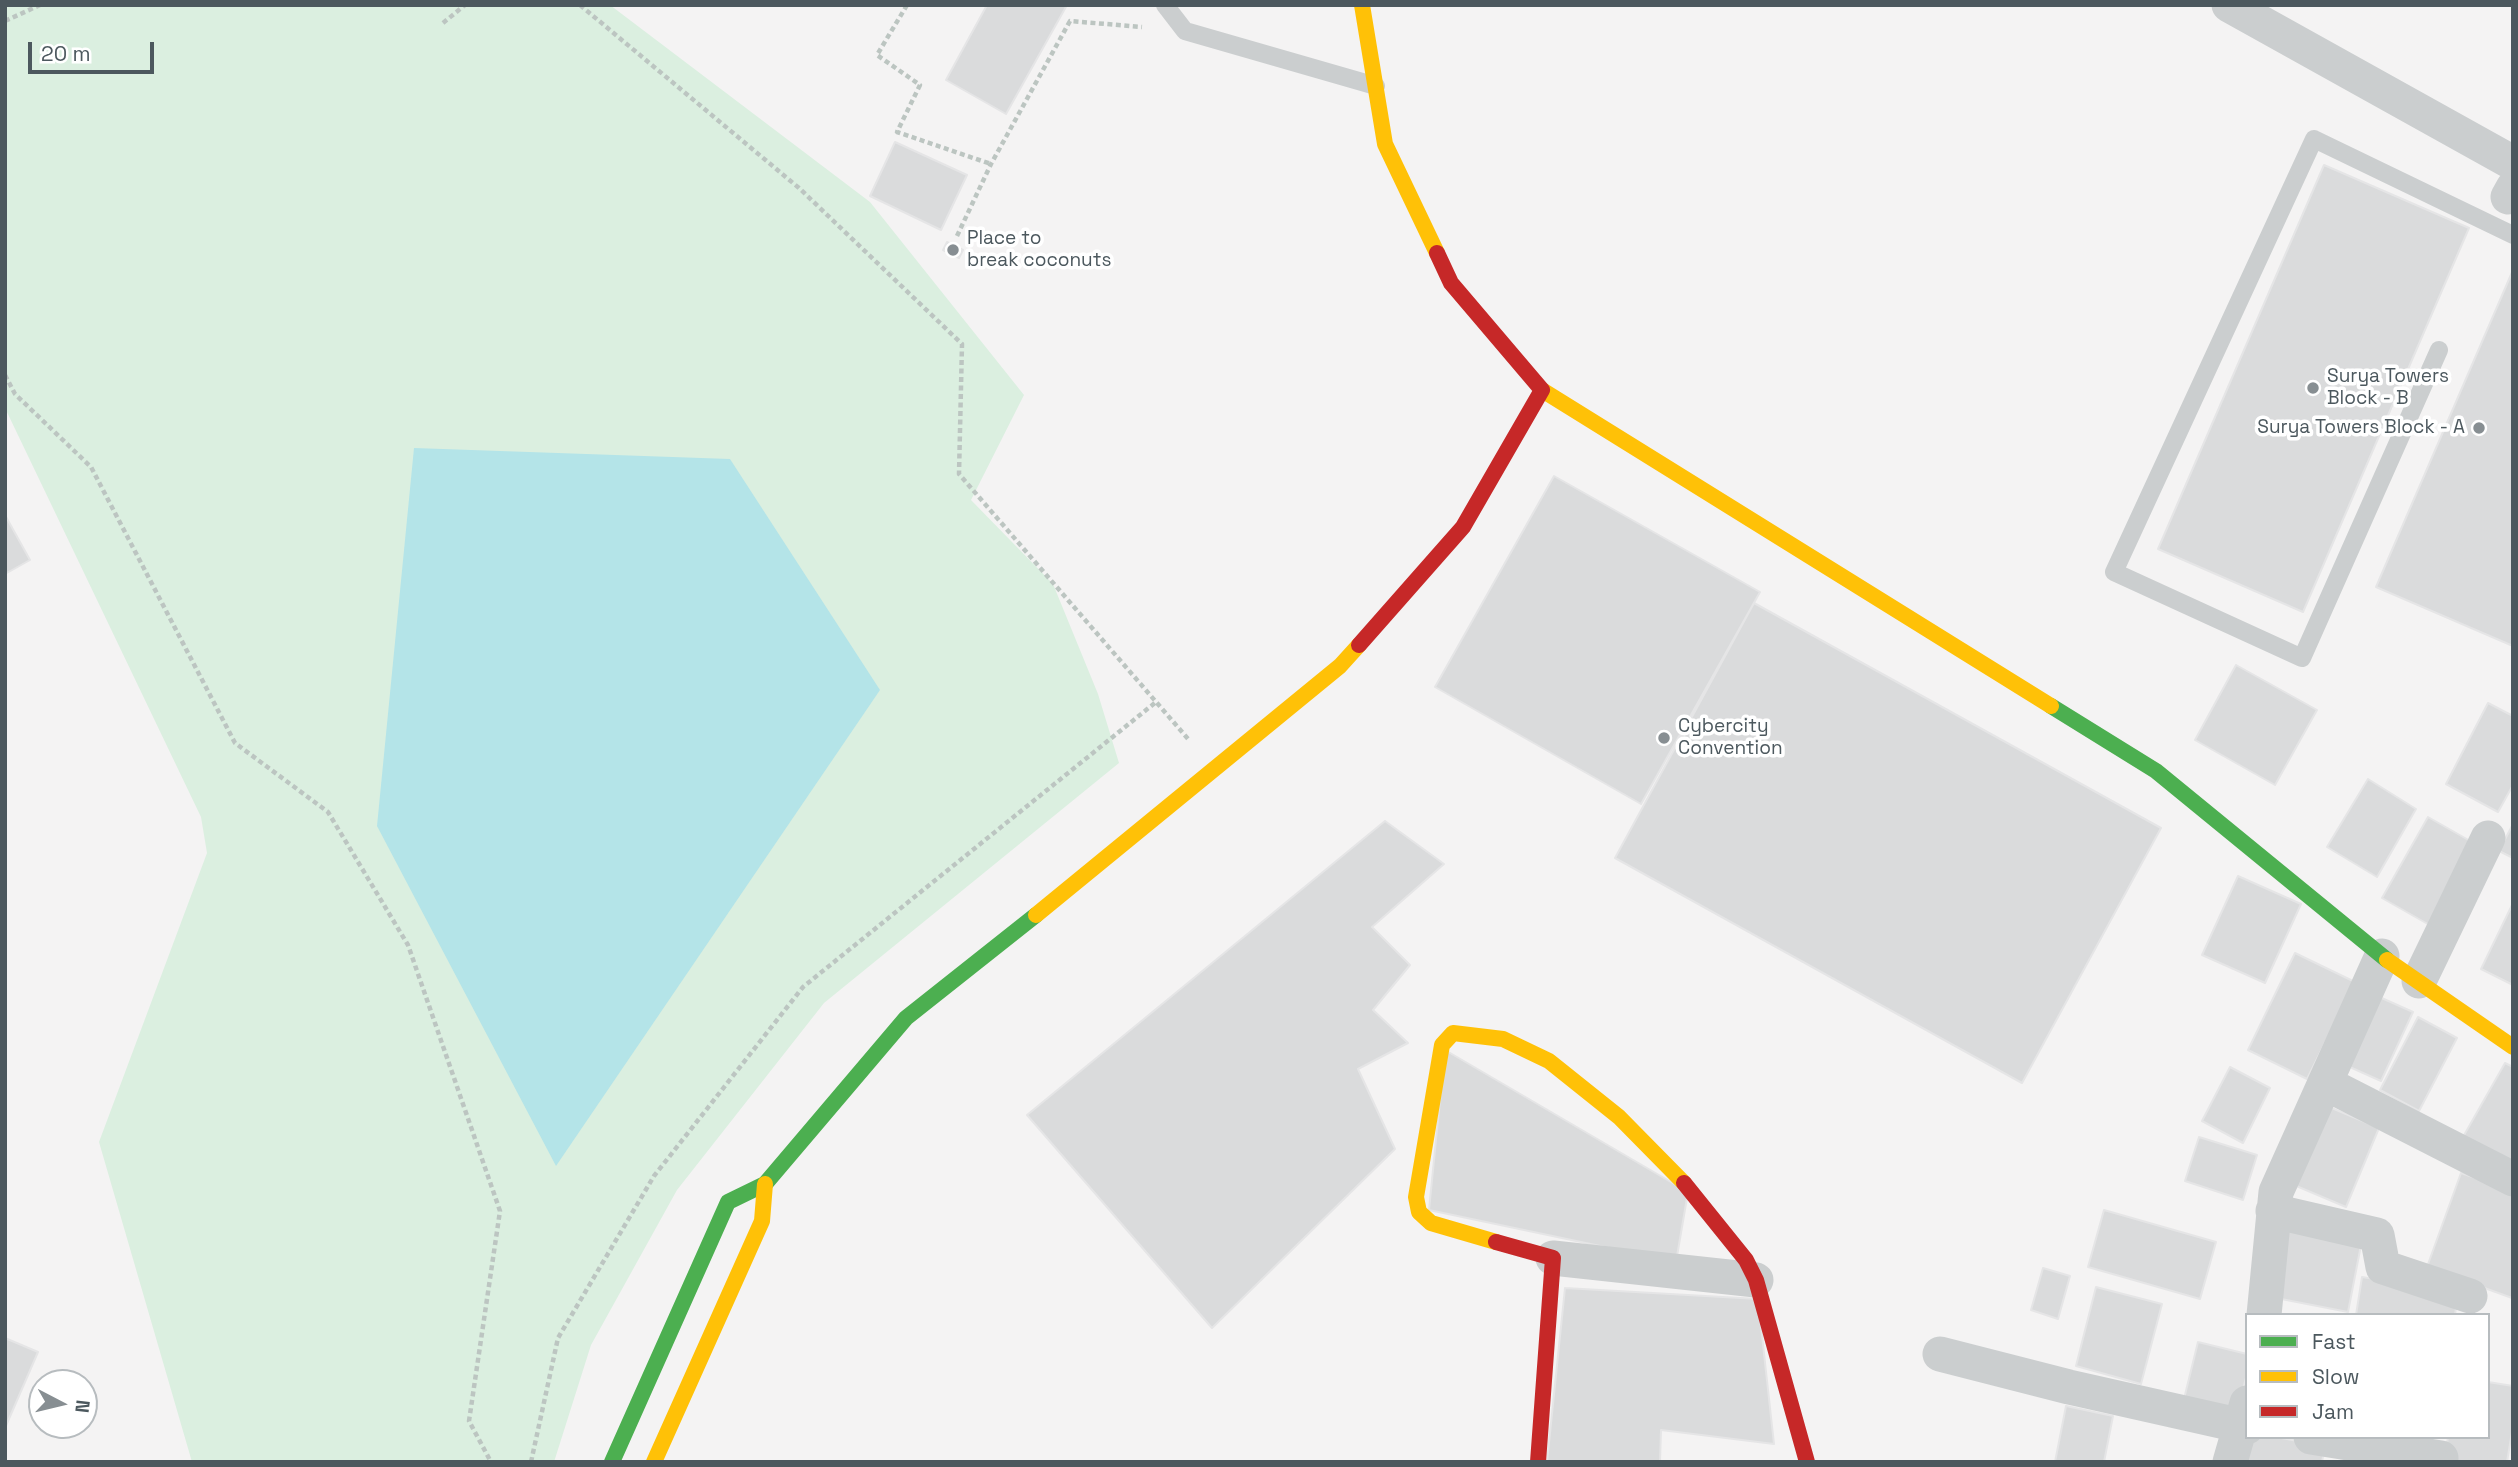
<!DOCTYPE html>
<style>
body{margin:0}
#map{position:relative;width:2518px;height:1467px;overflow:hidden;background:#f4f3f3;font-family:"Space Grotesk",sans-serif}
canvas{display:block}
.frame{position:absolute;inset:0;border:7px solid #4c585e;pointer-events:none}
.legend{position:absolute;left:2245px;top:1313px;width:245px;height:126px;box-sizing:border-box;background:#fff;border:2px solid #b7bcbf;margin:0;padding:9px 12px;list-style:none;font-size:21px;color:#4c585e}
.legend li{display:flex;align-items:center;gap:14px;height:35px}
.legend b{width:35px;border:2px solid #b7bcbf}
.north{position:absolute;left:28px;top:1369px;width:70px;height:70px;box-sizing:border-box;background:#fff;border:2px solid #b7bcbf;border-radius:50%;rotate:97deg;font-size:19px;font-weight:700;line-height:28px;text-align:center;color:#4c585e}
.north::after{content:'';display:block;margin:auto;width:24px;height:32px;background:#878e92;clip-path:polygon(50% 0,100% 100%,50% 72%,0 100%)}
.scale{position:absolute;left:28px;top:42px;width:126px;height:32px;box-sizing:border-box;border:4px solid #4c585e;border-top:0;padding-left:9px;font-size:21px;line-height:24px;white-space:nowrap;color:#4c585e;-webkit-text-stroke:5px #fff;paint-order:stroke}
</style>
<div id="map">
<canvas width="2518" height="1467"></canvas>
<div class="frame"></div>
<ul class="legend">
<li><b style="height:9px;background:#4caf50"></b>Fast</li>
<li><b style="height:9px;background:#ffc107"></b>Slow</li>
<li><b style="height:9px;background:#c62828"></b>Jam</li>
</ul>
<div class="north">N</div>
<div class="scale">20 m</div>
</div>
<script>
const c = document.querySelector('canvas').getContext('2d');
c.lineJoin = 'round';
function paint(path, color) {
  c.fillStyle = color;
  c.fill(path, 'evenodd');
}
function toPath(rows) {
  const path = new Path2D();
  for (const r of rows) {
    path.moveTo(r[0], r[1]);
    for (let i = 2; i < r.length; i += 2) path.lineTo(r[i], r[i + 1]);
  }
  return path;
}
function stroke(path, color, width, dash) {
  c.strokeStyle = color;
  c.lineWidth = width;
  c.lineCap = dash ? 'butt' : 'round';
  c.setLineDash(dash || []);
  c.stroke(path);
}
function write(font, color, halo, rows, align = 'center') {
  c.font = font + ' "Space Grotesk",sans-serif';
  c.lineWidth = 7;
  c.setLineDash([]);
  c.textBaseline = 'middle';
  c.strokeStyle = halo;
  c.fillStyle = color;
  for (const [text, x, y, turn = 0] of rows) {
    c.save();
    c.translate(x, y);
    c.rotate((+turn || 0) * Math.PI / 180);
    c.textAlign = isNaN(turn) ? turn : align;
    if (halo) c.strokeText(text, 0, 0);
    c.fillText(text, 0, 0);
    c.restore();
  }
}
const green = toPath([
 [5,5,610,5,870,202,1024,395,971,500,1053,584,1098,694,1119,763,824,1003,677,1190,591,1345,554,1462,192,1462,99,1142,207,853,201,817,5,408]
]);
const water = toPath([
 [414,448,730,459,880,690,556,1166,377,826]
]);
const building = toPath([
 [987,5,1067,5,1006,114,946,80,987,5],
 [895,142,967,175,941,230,870,196,895,142],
 [2324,165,2469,228,2303,612,2158,549,2324,165],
 [947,242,963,250,959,258,943,250,947,242],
 [2513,270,2513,646,2376,587,2513,270],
 [1554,476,1760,592,1641,804,1435,687,1554,476],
 [5,515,30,560,5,574,5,515],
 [1754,603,2161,828,2022,1083,1615,858,1754,603],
 [2236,665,2317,710,2275,785,2195,740,2236,665],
 [2488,703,2513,716,2513,785,2498,812,2446,784,2488,703],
 [2368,779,2416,809,2377,877,2327,847,2368,779],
 [2428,817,2479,846,2433,927,2382,898,2428,817],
 [1385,821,1444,864,1372,927,1410,965,1373,1010,1408,1043,1358,1069,1395,1149,1212,1328,1027,1115,1385,821],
 [2513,824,2513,858,2499,851,2513,824],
 [2238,876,2301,904,2265,983,2202,955,2238,876],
 [2513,903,2513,985,2481,969,2513,903],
 [2295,953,2355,982,2307,1079,2248,1050,2295,953],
 [2375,995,2413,1012,2381,1081,2343,1064,2375,995],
 [2418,1017,2457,1038,2419,1111,2380,1090,2418,1017],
 [1445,1050,1688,1192,1676,1262,1429,1210,1445,1050],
 [2505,1063,2513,1067,2513,1165,2463,1137,2505,1063],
 [2230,1067,2270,1088,2243,1143,2202,1121,2230,1067],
 [2327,1106,2379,1128,2346,1207,2294,1185,2327,1106],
 [2199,1137,2257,1155,2243,1200,2185,1181,2199,1137],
 [2461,1173,2513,1191,2512,1298,2427,1267,2461,1173],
 [2104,1210,2216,1242,2200,1299,2088,1267,2104,1210],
 [2285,1230,2361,1245,2348,1312,2271,1297,2285,1230],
 [2043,1268,2070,1276,2058,1319,2031,1310,2043,1268],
 [2362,1277,2413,1285,2457,1300,2455,1315,2356,1315,2362,1277],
 [2096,1287,2162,1304,2141,1384,2076,1366,2096,1287],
 [1565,1288,1758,1299,1774,1444,1661,1430,1660,1462,1547,1462,1565,1288],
 [5,1338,38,1352,5,1428,5,1338],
 [2198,1342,2247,1354,2247,1374,2236,1416,2183,1403,2198,1342],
 [2488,1382,2513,1386,2513,1426,2507,1462,2444,1462,2448,1437,2488,1437,2488,1382],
 [2066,1406,2113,1416,2104,1462,2055,1462,2066,1406],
 [2247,1437,2276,1437,2325,1446,2322,1462,2237,1462,2247,1437]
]);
const path = toPath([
 [580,5,799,188,962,344,959,474,1189,740],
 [907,5,877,55,920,85,897,132,991,164],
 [5,21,40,5],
 [443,23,465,5],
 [957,236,991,164,1070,21,1142,27],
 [5,375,15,394,91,467,235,743,328,812,408,945,500,1211,469,1421,491,1462],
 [531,1462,558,1338,654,1176,803,987,1156,702]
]);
const lane = toPath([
 [1165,5,1185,31,1376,86],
 [2439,350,2302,658,2114,572,2314,139,2513,235]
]);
const street = toPath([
 [2229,5,2513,163],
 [2508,197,2513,188],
 [2419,981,2488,838],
 [2325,1083,2513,1179],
 [2273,1211,2377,1235,2383,1267,2470,1296],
 [1553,1258,1756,1280],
 [2264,1315,2276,1192,2382,956],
 [1940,1354,2069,1387,2247,1427],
 [2311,1437,2441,1458],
 [2230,1462,2247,1403]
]);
const fast = toPath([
 [2051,706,2156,771,2387,960],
 [612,1462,728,1202,765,1184,906,1018,1036,915]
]);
const slow = toPath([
 [1362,5,1385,144,1437,253],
 [1542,390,2051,706],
 [1036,915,1340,666,1359,645],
 [2387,960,2513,1047],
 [1496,1242,1431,1223,1419,1212,1416,1197,1442,1045,1453,1033,1503,1039,1549,1061,1619,1117,1684,1183],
 [654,1462,762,1221,765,1184]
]);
const jam = toPath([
 [1359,645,1463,527,1542,390,1451,283,1437,253],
 [1684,1183,1746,1260,1756,1280,1807,1462],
 [1496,1242,1553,1258,1538,1462]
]);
const markers = [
 [953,250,7,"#878e92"],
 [2313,388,7,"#878e92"],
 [2479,428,7,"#878e92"],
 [1664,738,7,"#878e92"]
];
const poiNames = [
 ["Place to",967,239],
 ["break coconuts",967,261],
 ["Surya Towers",2327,377],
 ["Block - B",2327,399],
 ["Surya Towers Block - A",2465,428,"right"],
 ["Cybercity",1678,727],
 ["Convention",1678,749]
];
paint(green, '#dbefe0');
paint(water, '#b4e4e8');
paint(building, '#dadbdc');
stroke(building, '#e5e5e6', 2);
stroke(path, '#bcc5c1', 4.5, [5, 3.5]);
stroke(lane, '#cbcecf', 18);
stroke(street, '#cbcecf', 35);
stroke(fast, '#4caf50', 16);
stroke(slow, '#ffc107', 16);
stroke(jam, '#c62828', 16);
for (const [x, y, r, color] of markers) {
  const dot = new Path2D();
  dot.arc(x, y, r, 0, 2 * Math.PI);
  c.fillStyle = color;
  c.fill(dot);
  stroke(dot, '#fff', 2.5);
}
write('19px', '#4c585e', '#fff', poiNames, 'left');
</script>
